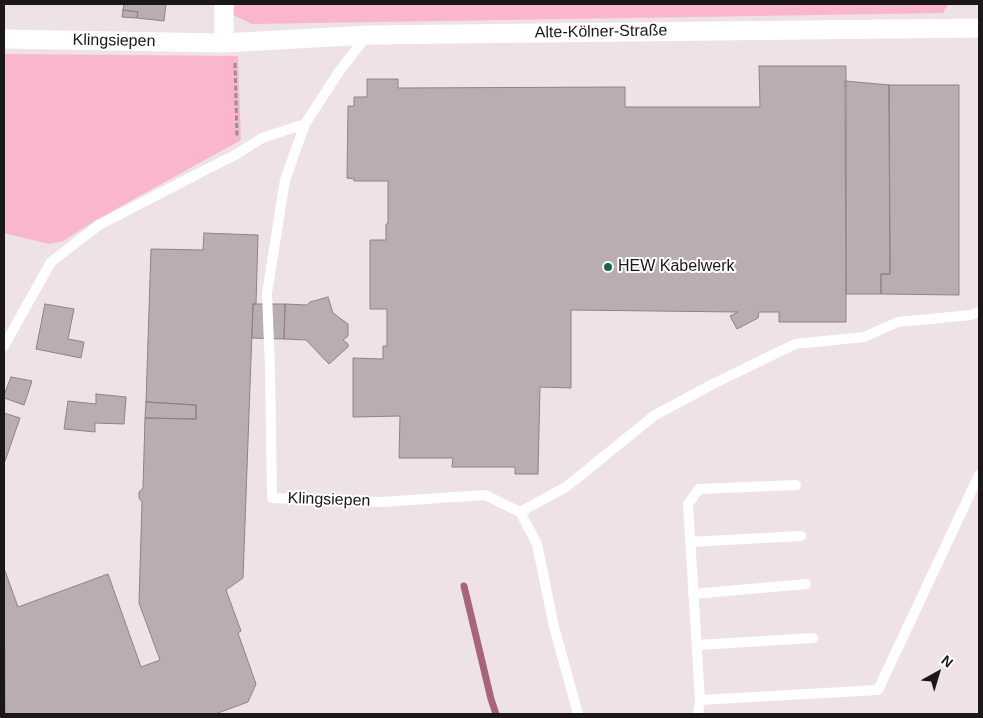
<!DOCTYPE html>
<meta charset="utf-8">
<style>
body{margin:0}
#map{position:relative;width:983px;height:718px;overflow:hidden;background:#eee2e5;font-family:Helvetica,sans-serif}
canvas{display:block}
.frame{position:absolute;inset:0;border:5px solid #1b1718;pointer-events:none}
.north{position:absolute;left:913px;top:648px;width:50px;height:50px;-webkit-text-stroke:4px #fff;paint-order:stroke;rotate:39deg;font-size:14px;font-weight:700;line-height:20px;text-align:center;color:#1b1718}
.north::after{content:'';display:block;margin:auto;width:18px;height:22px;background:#1b1718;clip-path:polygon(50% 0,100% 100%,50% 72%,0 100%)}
</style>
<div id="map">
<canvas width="983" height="718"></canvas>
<div class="frame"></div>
<div class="north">N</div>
</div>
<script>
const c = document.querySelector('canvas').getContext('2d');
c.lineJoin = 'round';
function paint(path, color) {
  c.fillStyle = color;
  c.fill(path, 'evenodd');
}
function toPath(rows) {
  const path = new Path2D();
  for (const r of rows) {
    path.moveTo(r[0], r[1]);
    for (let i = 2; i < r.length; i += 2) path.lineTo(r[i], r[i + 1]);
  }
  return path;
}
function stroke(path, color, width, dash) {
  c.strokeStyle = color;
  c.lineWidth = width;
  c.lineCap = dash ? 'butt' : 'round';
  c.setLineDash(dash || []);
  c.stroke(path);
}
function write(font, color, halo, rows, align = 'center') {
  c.font = font + ' Helvetica,sans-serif';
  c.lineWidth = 4;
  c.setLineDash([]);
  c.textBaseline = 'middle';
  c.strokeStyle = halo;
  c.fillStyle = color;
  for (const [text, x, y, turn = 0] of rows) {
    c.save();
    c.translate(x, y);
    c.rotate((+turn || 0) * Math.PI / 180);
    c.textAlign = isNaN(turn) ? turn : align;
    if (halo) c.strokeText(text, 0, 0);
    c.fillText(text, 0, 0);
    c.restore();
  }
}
const green = toPath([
 [235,4,948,4,943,13,252,24,233,15],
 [4,54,238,56,241,140,96,220,63,241,49,244,4,233]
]);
const stream = toPath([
 [464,586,491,699,496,714]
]);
const building = toPath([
 [124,4,166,4,164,21,137,18,138,12,123,10,124,4],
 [123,10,138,12,137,18,122,17,123,10],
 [759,66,846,66,846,322,779,322,779,312,759,312,758,318,737,329,730,316,738,312,571,310,571,388,540,387,538,474,515,474,515,467,452,467,453,458,399,458,400,416,353,417,353,358,383,359,383,346,387,346,387,309,370,309,370,240,386,240,386,224,388,224,388,181,354,181,354,179,347,178,348,106,354,106,354,97,367,97,367,79,398,79,398,88,625,87,625,107,760,107,759,66],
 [845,81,889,85,890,274,881,274,881,294,846,294,845,81],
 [889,85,959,85,959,295,881,294,881,274,890,274,889,85],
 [204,233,258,235,256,304,253,304,243,578,226,590,241,631,238,633,256,684,248,702,215,714,5,714,4,568,18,607,108,574,141,667,160,660,139,603,142,502,139,498,139,492,143,488,145,418,196,419,196,405,146,402,151,249,203,250,204,233],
 [328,297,333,313,348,324,348,336,343,340,348,344,348,347,329,364,306,340,284,339,285,304,307,305,310,302,328,297],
 [45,304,74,309,68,339,84,342,81,358,36,349,45,304],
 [253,304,285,304,284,339,252,338,253,304],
 [11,377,32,381,24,405,4,398,4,395,11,377],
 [96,394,126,397,124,424,95,423,95,432,64,429,68,401,96,404,96,394],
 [146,402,196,405,196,419,145,418,146,402],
 [4,413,20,418,4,464,4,413]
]);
const path = toPath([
 [235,63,237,137]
]);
const service = toPath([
 [368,35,340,70,305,124,285,180,267,293,270,369,272,498,381,502,485,495,520,512,537,544,554,627,578,714],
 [4,346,51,262,99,225,207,169,237,154,262,138,305,124],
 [520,512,566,487,655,415,715,383,795,344,864,337,898,322,971,315,979,312],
 [690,542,801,536],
 [693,594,806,584],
 [697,645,813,638],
 [700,700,878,690,979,475],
 [698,714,700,700,688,504,699,489,796,485]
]);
const minor = toPath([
 [224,4,224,43],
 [4,39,224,43,368,35,979,28]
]);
const markers = [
 [608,267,5,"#1a6357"]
];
const streetNames = [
 ["Alte-Kölner-Straße",601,32,-1],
 ["Klingsiepen",114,41,1],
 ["Klingsiepen",329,500,2]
];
const poiNames = [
 ["HEW Kabelwerk",618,267]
];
paint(green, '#fab6cb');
stroke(stream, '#a8647b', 7);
paint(building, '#b9adb0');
stroke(building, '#8d8285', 1);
stroke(path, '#999092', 3, [5, 2.5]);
stroke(service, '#fff', 10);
stroke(minor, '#fff', 19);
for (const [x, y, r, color] of markers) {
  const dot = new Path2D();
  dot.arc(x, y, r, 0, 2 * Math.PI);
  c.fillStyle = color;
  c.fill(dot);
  stroke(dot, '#fff', 2);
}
write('16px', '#1b1718', '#fff', streetNames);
write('16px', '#1b1718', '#fff', poiNames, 'left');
</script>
